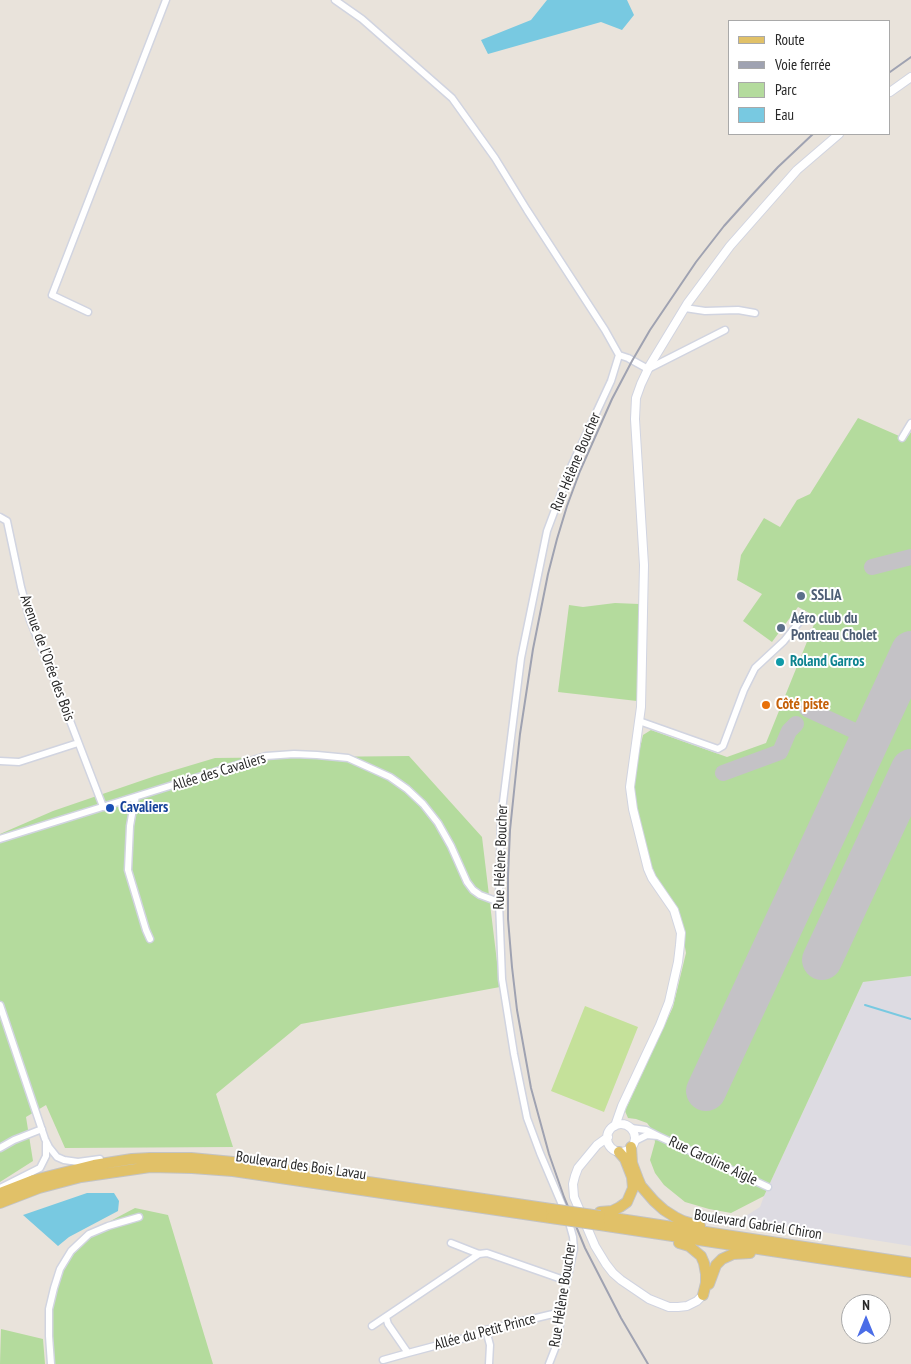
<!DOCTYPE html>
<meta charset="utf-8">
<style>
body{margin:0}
#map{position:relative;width:911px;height:1364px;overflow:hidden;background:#e9e3db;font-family:"PT Sans Narrow",sans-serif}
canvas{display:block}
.legend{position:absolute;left:728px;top:20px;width:162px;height:115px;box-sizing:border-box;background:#fff;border:1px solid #a9a9a9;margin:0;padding:6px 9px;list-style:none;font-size:15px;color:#282828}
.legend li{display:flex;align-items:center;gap:10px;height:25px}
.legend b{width:25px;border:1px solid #a9a9a9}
.north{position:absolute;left:841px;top:1294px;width:50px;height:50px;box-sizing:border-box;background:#fff;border:1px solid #a9a9a9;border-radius:50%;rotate:0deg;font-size:14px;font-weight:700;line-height:20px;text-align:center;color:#282828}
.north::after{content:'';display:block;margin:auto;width:18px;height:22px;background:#4b6de7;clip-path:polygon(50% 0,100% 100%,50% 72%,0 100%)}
</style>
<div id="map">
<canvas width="911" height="1364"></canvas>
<ul class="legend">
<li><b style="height:6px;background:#e1c168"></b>Route</li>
<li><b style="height:6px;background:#9fa2b1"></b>Voie ferrée</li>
<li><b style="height:14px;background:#b4db9d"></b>Parc</li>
<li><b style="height:14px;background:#78c9e1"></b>Eau</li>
</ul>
<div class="north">N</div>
</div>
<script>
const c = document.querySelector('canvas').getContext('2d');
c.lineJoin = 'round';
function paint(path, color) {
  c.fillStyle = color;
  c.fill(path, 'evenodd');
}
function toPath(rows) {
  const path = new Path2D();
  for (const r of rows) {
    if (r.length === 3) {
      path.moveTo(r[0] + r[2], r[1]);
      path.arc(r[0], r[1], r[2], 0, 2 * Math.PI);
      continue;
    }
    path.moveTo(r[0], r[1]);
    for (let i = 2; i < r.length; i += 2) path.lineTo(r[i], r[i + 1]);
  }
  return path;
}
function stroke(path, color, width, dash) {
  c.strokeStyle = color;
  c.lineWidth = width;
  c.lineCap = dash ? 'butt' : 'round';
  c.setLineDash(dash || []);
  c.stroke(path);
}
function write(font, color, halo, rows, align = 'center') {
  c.font = font + ' "PT Sans Narrow",sans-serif';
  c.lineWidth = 4;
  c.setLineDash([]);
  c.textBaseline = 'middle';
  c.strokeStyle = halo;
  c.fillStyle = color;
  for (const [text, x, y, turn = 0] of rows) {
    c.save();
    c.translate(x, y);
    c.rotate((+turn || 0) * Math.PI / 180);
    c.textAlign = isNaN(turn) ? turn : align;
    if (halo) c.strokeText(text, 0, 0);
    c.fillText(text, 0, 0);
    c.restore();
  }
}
const industrial = toPath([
 [911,976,911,1246,741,1219,760,1207,764,1196,863,982]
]);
const green = toPath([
 [858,418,906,439,911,432,911,976,863,982,764,1196,731,1213,709,1209,685,1202,664,1185,655,1173,650,1160,655,1142,653,1131,647,1123,636,1119,628,1118,625,1111,673,1007,686,953,679,912,653,872,633,794,634,774,643,735,651,730,727,757,766,743,817,617,798,607,772,642,743,621,762,594,737,580,741,555,764,518,780,527,797,500,810,494],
 [615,603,639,604,637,701,558,692,569,605,583,607],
 [409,756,482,837,500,987,301,1024,216,1094,233,1147,65,1148,46,1105,26,1117,33,1161,0,1182,0,834,53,811,155,776,215,758],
 [135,1208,168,1215,213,1364,53,1364,51,1336,52,1291,67,1253,82,1236],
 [1,1329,43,1339,45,1364,0,1364]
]);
const pitch = toPath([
 [585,1006,638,1027,604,1112,551,1091]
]);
const water = toPath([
 [547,0,627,0,634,15,622,30,601,22,488,54,481,40,531,20],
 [87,1193,114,1193,119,1201,118,1211,69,1237,58,1246,23,1215]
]);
const stream = toPath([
 [865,1005,911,1019]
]);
const taxiway = toPath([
 [872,567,911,557],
 [807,709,857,732,870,730,878,722],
 [853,730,859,736,862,742,863,747,861,757],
 [723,773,780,752,789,731,796,724]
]);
const runway = toPath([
 [822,960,911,769],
 [706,1091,911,651]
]);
const minor = toPath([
 [335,0,362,19,452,98,495,158,527,210,605,330,619,355,628,358,648,369,725,330],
 [685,308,705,311,738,310,755,313],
 [88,312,52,295,166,0],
 [902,438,911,423],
 [0,517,7,521,21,587,30,620,54,679,102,804,104,807],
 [639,721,718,749,723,746,744,690,755,668,784,641,804,616],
 [0,761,19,762,78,743],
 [136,797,134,803,130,826,128,870,146,930,150,939],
 [0,839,266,756,294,754,317,755,348,758,390,777,407,789,423,804,438,823,451,846,467,882,473,890,480,895,499,902],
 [0,1005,45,1139,49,1147,57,1157,64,1160,78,1162,100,1159],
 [631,1128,646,1130,658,1136,647,1135,635,1141],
 [658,1136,768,1187],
 [0,1148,14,1140,42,1129],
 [0,1188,40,1168,46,1156,46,1143],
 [451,1243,479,1254,487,1253,567,1281],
 [386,1317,388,1324,408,1353,476,1335,486,1330,557,1313,562,1314],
 [372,1326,479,1254],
 [486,1330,490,1345,489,1364],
 [383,1360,408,1353],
 [51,1364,49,1336,49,1309,54,1288,60,1269,71,1251,89,1234,108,1226,139,1217],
 [549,1364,558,1341,563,1298,574,1249,573,1237,568,1219,540,1153,527,1118,514,1054,502,979,499,902,501,818,521,658,547,531,571,467,611,381,619,355]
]);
const tertiary = toPath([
 [890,92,911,77],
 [621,1138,14],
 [615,1126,622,1106,660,1025,669,1002,678,962,680,945,681,933,674,910,652,878,648,869,633,809,630,787,641,707,644,565,635,419,636,398,641,384,650,365,687,304,730,246,797,170,839,134],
 [608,1137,597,1145,578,1168,575,1176,573,1184,574,1197,595,1246,606,1264,613,1273,621,1280,649,1299,669,1307,678,1307,687,1306,697,1301,703,1295]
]);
const primary = toPath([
 [631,1147,632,1163,638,1179,641,1186,654,1201,664,1210,675,1217,683,1221,700,1226],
 [0,1193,34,1180,94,1165,132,1159,150,1158,191,1158,233,1162,551,1209],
 [0,1203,39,1188,81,1177,150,1167,192,1168,233,1171,551,1218],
 [600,1212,612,1211,620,1207,627,1202,633,1188,632,1177,625,1159,619,1152],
 [600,1216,911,1263],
 [600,1225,911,1272],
 [679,1243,689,1246,701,1256,704,1263,706,1274,706,1283,703,1295],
 [709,1284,716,1265,722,1259,733,1254,750,1253]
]);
const rail = toPath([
 [890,72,911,57],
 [648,1364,621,1318,585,1248,564,1197,549,1154,531,1088,517,1010,512,967,508,919,508,876,510,830,520,734,533,649,548,574,557,539,567,506,580,471,612,399,632,361,650,330,696,262,724,226,751,196,778,167,813,134]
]);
const primaryBridge = toPath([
 [551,1209,600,1216],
 [551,1218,600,1225]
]);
const markers = [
 [801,596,5,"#5c6f8a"],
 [781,628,5,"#5c6f8a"],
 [780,662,5,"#0f9aa8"],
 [766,705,5,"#e8710a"],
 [110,808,5,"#1a4fb4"]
];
const streetNames = [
 ["Rue Hélène Boucher",576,462,-67],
 ["Avenue de l’Orée des Bois",47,658,70],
 ["Allée des Cavaliers",219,772,-17],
 ["Rue Hélène Boucher",501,857,-88],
 ["Rue Caroline Aigle",713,1161,25],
 ["Boulevard des Bois Lavau",301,1166,8],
 ["Boulevard Gabriel Chiron",758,1225,9],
 ["Rue Hélène Boucher",563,1295,-81],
 ["Allée du Petit Prince",485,1332,-15]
];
const serviceNames = [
 ["SSLIA",811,596],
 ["Aéro club du",791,619],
 ["Pontreau Cholet",791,636]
];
const cultureNames = [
 ["Roland Garros",790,662]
];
const foodNames = [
 ["Côté piste",776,705]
];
const transitNames = [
 ["Cavaliers",120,808]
];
paint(industrial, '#dddbe2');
paint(green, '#b4db9d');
paint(pitch, '#c5e19a');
paint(water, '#78c9e1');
stroke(stream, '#78c9e1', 2);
stroke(taxiway, '#c4c2c6', 16);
stroke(runway, '#c4c2c6', 40);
stroke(minor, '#d1d4e0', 9);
stroke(tertiary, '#d1d4e0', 10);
stroke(primary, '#c3c3c3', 12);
stroke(minor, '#fff', 6);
stroke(tertiary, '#fff', 8);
stroke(primary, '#e1c168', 10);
stroke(rail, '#9fa2b1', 2);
stroke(primaryBridge, '#c3c3c3', 12, []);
stroke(primaryBridge, '#e1c168', 10);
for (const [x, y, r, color] of markers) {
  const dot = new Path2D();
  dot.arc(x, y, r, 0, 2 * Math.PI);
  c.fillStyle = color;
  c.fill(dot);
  stroke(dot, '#fff', 2);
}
write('15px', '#282828', '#fff', streetNames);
write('bold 15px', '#4e5e75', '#fff', serviceNames, 'left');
write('bold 15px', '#0d838f', '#fff', cultureNames, 'left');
write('bold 15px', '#c56008', '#fff', foodNames, 'left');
write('bold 15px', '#164399', '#fff', transitNames, 'left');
</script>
